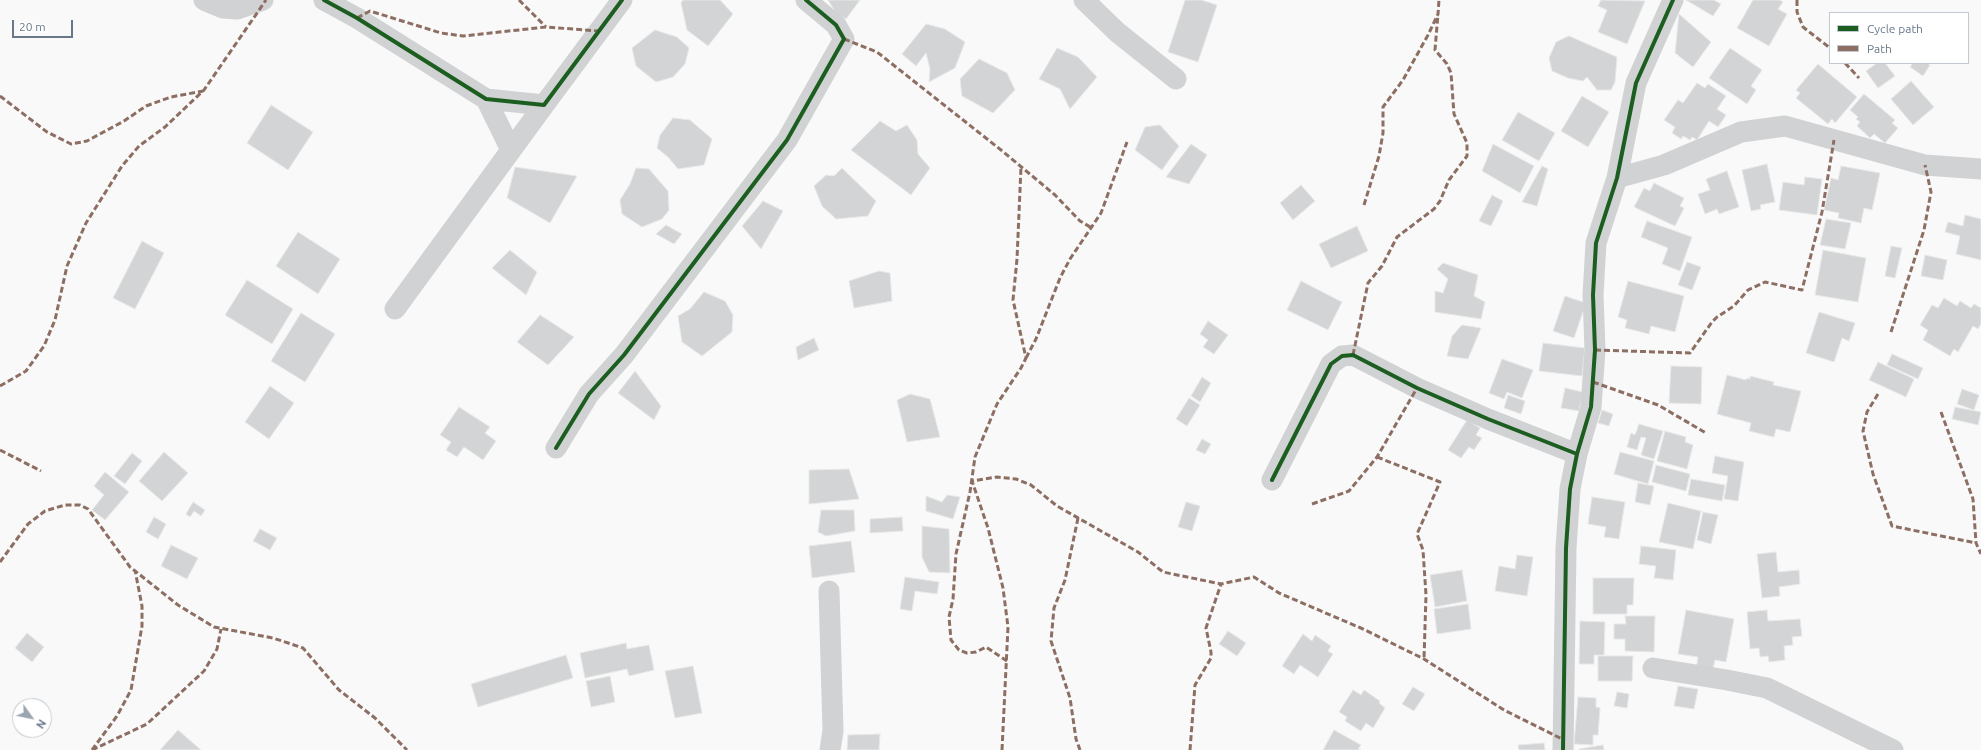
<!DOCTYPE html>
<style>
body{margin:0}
#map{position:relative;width:1981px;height:750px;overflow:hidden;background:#f9f9f9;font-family:Ubuntu,sans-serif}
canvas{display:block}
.legend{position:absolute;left:1829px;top:12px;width:140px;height:52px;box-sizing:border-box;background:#fff;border:1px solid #c3c9d0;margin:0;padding:5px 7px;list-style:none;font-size:12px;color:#687889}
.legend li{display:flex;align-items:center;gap:8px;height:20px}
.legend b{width:20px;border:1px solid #c3c9d0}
.north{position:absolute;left:12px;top:698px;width:40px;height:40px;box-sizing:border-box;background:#fff;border:1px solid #c3c9d0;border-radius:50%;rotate:123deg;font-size:11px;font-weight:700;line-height:16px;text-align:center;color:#687889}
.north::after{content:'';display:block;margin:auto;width:14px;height:18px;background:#9ba5b0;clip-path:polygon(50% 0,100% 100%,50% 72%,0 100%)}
.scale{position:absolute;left:12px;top:20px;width:61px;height:18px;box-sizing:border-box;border:2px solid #687889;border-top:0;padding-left:5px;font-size:12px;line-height:14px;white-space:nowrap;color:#687889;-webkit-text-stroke:3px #fff;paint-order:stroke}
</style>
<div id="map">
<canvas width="1981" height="750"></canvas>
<ul class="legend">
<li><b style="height:5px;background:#1b5e20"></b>Cycle path</li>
<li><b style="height:5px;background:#8d6e63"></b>Path</li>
</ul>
<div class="north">N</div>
<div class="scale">20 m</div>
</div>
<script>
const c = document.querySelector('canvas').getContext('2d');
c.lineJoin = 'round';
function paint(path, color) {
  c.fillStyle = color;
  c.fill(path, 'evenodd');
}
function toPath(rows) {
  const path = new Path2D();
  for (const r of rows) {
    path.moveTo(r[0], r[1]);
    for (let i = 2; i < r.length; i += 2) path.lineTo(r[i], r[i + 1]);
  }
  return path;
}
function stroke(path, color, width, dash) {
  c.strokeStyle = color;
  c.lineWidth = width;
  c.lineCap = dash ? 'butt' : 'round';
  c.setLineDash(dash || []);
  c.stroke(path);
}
const building = toPath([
 [683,0,720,0,733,14,708,46,687,30,681,3,683,0],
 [828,0,860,0,846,19,836,13,828,0],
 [1185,0,1201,0,1217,5,1198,62,1168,52,1185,0],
 [1601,0,1645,1,1627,44,1598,32,1607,10,1598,6,1601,0],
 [1686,0,1714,0,1721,4,1713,16,1686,0],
 [1753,0,1780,0,1783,2,1778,9,1787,14,1769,46,1737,28,1753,0],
 [1679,14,1711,42,1693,67,1675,53,1679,14],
 [926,24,945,29,965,42,955,68,929,82,930,69,926,53,916,66,902,54,926,24],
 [655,30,677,37,689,48,685,64,673,77,656,82,636,66,632,48,655,30],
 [1569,36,1617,57,1615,82,1611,90,1597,90,1587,77,1583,81,1568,78,1552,71,1549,58,1556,42,1569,36],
 [1057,48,1078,57,1097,77,1070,109,1060,89,1039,79,1057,48],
 [1730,48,1762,70,1751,86,1756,90,1747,104,1709,78,1730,48],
 [979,59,1007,73,1015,90,993,113,962,96,960,79,979,59],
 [1877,63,1885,63,1895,76,1878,88,1866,71,1877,63],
 [1913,63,1927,63,1930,65,1923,76,1910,67,1913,63],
 [1818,64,1857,97,1835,123,1832,119,1828,124,1796,98,1800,93,1796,90,1818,64],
 [1911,81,1934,107,1913,125,1891,99,1911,81],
 [1697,83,1705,88,1708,84,1726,96,1717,109,1726,115,1718,127,1709,121,1697,140,1692,137,1690,140,1683,136,1681,139,1672,133,1675,127,1664,120,1678,100,1683,103,1697,83],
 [1864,94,1895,120,1892,123,1898,128,1885,143,1874,134,1870,138,1857,126,1860,122,1856,119,1858,117,1850,110,1864,94],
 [1582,96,1609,112,1588,147,1561,131,1582,96],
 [271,105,313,132,288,170,247,143,271,105],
 [1518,112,1555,133,1539,161,1502,140,1518,112],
 [673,118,690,120,712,139,704,165,678,169,668,157,657,148,660,135,673,118],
 [880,121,896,131,907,125,917,140,918,154,930,168,911,195,851,150,880,121],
 [1160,125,1179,146,1162,170,1135,150,1145,127,1160,125],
 [1191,144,1207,155,1189,184,1166,177,1191,144],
 [1493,144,1534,166,1520,193,1482,171,1493,144],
 [1767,164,1775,202,1760,205,1761,209,1751,211,1742,170,1767,164],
 [1542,166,1548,169,1537,206,1522,202,1542,166],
 [1841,166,1880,173,1872,210,1864,208,1861,223,1838,218,1839,213,1824,210,1831,178,1838,180,1841,166],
 [515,167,577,176,550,223,507,198,515,167],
 [636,168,649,169,668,191,669,210,662,219,642,227,622,214,620,200,630,184,636,168],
 [842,168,876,201,868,216,836,219,822,206,814,186,826,175,834,176,842,168],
 [1727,171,1739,207,1719,214,1717,209,1705,214,1698,194,1710,190,1706,179,1727,171],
 [1805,177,1822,179,1817,215,1779,210,1783,182,1804,185,1805,177],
 [1654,183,1684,198,1680,206,1684,208,1675,226,1634,207,1644,188,1650,191,1654,183],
 [1301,185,1315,201,1293,220,1280,203,1301,185],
 [1492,195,1503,201,1491,226,1479,221,1492,195],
 [763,201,783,211,761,249,742,226,763,201],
 [1965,215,1981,219,1981,260,1956,254,1960,236,1945,232,1948,222,1963,226,1965,215],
 [1826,219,1851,223,1845,249,1820,245,1826,219],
 [1647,221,1692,237,1680,271,1662,264,1668,248,1641,237,1647,221],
 [666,225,682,234,674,244,656,234,666,225],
 [1357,226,1368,251,1331,268,1319,244,1357,226],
 [298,232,340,259,318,294,276,266,298,232],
 [142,241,164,253,135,309,113,298,142,241],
 [1891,246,1902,248,1895,278,1885,276,1891,246],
 [510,250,537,272,526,295,492,268,510,250],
 [1823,250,1866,258,1858,302,1815,295,1823,250],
 [1925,255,1947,260,1943,280,1921,276,1925,255],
 [1687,262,1701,267,1692,290,1678,285,1687,262],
 [1443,263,1478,275,1474,296,1485,302,1481,319,1435,312,1435,291,1443,293,1448,279,1437,269,1443,263],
 [879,271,890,273,892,301,854,308,849,281,879,271],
 [247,280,293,309,272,344,225,315,247,280],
 [1301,281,1342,302,1328,330,1287,310,1301,281],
 [1628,281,1684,296,1675,332,1651,326,1649,334,1625,328,1627,320,1618,317,1628,281],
 [704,292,725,301,733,315,732,332,702,356,682,342,678,316,690,309,704,292],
 [1565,296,1586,303,1574,338,1553,331,1565,296],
 [1944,298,1957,306,1960,301,1971,308,1974,304,1981,308,1981,324,1978,329,1973,326,1958,352,1954,349,1950,356,1923,340,1928,330,1920,325,1932,305,1938,308,1944,298],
 [1819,312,1855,323,1849,341,1842,338,1834,362,1806,353,1819,312],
 [301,313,335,334,305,382,271,361,301,313],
 [540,315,574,337,548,365,517,342,540,315],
 [1208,321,1228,335,1214,354,1203,347,1208,340,1200,334,1208,321],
 [1462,325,1481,328,1468,359,1447,356,1452,336,1462,325],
 [814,338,819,350,798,360,796,347,814,338],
 [1543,343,1585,348,1582,376,1539,371,1543,343],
 [1892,354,1923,368,1918,379,1887,365,1892,354],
 [1502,359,1533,370,1522,398,1507,392,1504,399,1489,393,1502,359],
 [1878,362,1914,379,1906,397,1869,380,1878,362],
 [1671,366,1702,367,1701,404,1669,403,1671,366],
 [635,371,661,406,654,420,618,393,635,371],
 [1727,375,1746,380,1747,378,1750,379,1750,376,1774,382,1773,385,1801,391,1790,432,1776,429,1774,437,1749,431,1751,423,1717,414,1727,375],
 [1202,377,1211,383,1200,402,1191,396,1202,377],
 [270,386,294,403,269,439,245,422,270,386],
 [1565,388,1583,392,1579,411,1561,408,1565,388],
 [1962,389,1979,395,1974,410,1957,404,1962,389],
 [910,394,930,399,940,437,907,442,897,400,910,394],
 [1508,395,1525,401,1521,414,1504,408,1508,395],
 [1189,398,1200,405,1187,426,1176,419,1189,398],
 [459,407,490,427,485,433,496,441,483,460,464,447,457,457,446,450,451,442,440,435,459,407],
 [1955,407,1981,412,1978,425,1952,419,1955,407],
 [1602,410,1613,414,1609,426,1598,423,1602,410],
 [1467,420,1480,428,1476,435,1482,438,1474,450,1469,447,1461,458,1448,450,1467,420],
 [1639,424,1663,431,1654,459,1641,455,1646,438,1641,437,1637,450,1627,447,1631,433,1635,435,1639,424],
 [1665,431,1686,437,1685,442,1693,445,1687,469,1657,461,1665,431],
 [1202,439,1211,444,1205,454,1196,450,1202,439],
 [164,452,188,473,162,501,139,481,164,452],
 [1620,452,1654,461,1648,484,1614,474,1620,452],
 [132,453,142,461,125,484,114,476,132,453],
 [1715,456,1744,462,1738,501,1724,499,1728,476,1712,473,1715,456],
 [1656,465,1690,474,1686,491,1652,482,1656,465],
 [849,469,859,499,809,504,809,470,849,469],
 [105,472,129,492,105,520,92,510,104,495,94,486,105,472],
 [1691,479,1725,485,1722,501,1688,495,1691,479],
 [1638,483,1654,486,1650,505,1635,502,1638,483],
 [947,495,960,497,953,519,926,511,926,496,942,502,947,495],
 [1592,497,1625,502,1619,539,1604,537,1606,527,1588,524,1592,497],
 [193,502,205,510,201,516,194,511,190,517,186,514,193,502],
 [1186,502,1200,506,1192,531,1178,527,1186,502],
 [1668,503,1701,511,1693,549,1659,542,1668,503],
 [821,510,854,510,855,531,826,536,818,532,821,510],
 [1703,512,1718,515,1711,544,1697,540,1703,512],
 [154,517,166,524,158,539,146,532,154,517],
 [902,517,903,531,870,533,870,519,902,517],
 [922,526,949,529,950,573,929,572,922,557,922,526],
 [260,529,277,538,270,550,253,541,260,529],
 [851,541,855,572,812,578,809,546,851,541],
 [171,545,198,558,187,579,161,566,171,545],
 [1641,546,1676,550,1673,580,1654,578,1656,566,1639,564,1641,546],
 [1776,552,1778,572,1799,570,1800,584,1779,587,1780,596,1762,598,1757,554,1776,552],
 [1517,555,1533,557,1527,596,1495,591,1499,566,1515,569,1517,555],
 [1462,570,1467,601,1435,607,1430,575,1462,570],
 [905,577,939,582,937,594,915,591,912,611,900,609,905,577],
 [1593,578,1634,578,1633,605,1627,605,1627,614,1593,614,1593,578],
 [1468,604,1471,629,1437,634,1434,609,1468,604],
 [1686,610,1734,619,1726,662,1715,660,1712,673,1696,670,1698,657,1678,654,1686,610],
 [1767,610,1768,621,1800,619,1802,636,1792,637,1793,645,1784,646,1785,660,1769,662,1768,656,1760,657,1759,648,1750,649,1747,612,1767,610],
 [1625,616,1655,616,1654,652,1625,651,1625,639,1614,639,1614,624,1626,624,1625,616],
 [1580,621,1605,622,1604,655,1594,655,1594,664,1579,664,1580,621],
 [1228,631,1246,643,1237,656,1219,644,1228,631],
 [27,633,44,647,32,662,15,648,27,633],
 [1303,634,1312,641,1315,635,1331,646,1328,651,1333,654,1318,677,1300,665,1294,674,1282,666,1303,634],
 [626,643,627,649,649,645,654,670,629,676,627,669,585,678,580,653,626,643],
 [566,655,573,678,478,707,471,684,566,655],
 [1598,656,1633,656,1632,681,1598,681,1598,656],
 [693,666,702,713,675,718,665,671,693,666],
 [610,676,615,702,591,707,586,681,610,676],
 [1678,686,1698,689,1694,709,1674,706,1678,686],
 [1413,687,1425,694,1414,711,1402,704,1413,687],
 [1353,690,1361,695,1364,690,1380,701,1379,703,1385,708,1373,728,1366,723,1361,731,1345,721,1347,717,1339,712,1353,690],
 [1617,692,1629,694,1627,708,1614,706,1617,692],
 [1578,697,1596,698,1596,707,1600,708,1598,735,1593,735,1593,745,1574,744,1578,697],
 [178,730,201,750,160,750,178,730],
 [1334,730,1361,745,1358,749,1361,750,1323,750,1334,730],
 [880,734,879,750,847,750,848,735,880,734],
 [1544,743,1545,750,1519,750,1518,745,1544,743],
 [1603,745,1604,750,1579,750,1579,749,1603,745]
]);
const minor = toPath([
 [204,0,223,8,237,9,263,0],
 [324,0,357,18,486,99,544,105,622,0],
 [1084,0,1117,32,1176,79],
 [486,99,511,150],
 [1617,178,1664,165,1741,132,1785,126,1925,165,1981,169],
 [395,309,544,105],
 [556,448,589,394,624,355,787,140,844,39,836,25,806,0],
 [1272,480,1331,364,1342,356,1353,355,1417,388,1488,419,1577,454],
 [829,591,833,731,830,750],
 [1653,668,1727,680,1767,688,1893,750],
 [1563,750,1566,548,1570,489,1577,454,1591,407,1595,350,1593,295,1596,243,1617,178,1636,83,1673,0]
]);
const quiet = toPath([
 [519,0,546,27],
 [1797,0,1797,12,1803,27,1830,48],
 [357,18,370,11,441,33,463,36,546,27,599,31],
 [844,39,877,52,1001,150,1055,195,1080,221,1092,228],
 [1845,63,1859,78],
 [0,96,47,132,71,144,87,141,124,121,146,106,171,97,203,91],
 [1364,205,1379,156,1383,133,1383,107,1403,80,1428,35,1438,14,1439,0],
 [1891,332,1924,230,1931,192,1925,165],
 [1595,350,1690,353,1712,322,1717,317,1734,306,1748,290,1765,282,1802,290,1822,212,1834,140],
 [1353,355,1368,283,1382,266,1397,237,1434,209,1440,201,1449,180,1467,156,1467,143,1454,114,1451,73,1447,64,1435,50,1438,14],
 [1026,358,1036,339,1060,278,1070,259,1101,213,1127,142],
 [1593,382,1658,405,1706,433],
 [0,386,26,371,44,346,55,320,67,266,86,223,122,166,139,146,165,127,204,90,266,0],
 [1878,394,1867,412,1863,431,1873,474,1892,526,1976,543],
 [1941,412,1973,499,1976,543,1981,554],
 [0,450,41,471],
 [1377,457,1440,482,1417,534,1423,550,1426,595,1424,659],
 [1312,504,1349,491,1377,457,1417,388],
 [1078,518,1065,580,1054,608,1051,641,1070,698,1076,739,1080,750],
 [0,562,28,524,45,511,65,505,80,505,88,509,130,567,178,605,214,627,273,638,303,648,339,690,375,718,407,750],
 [1007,661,986,647,976,652,967,653,959,650,951,640,949,617,953,599,956,554,970,492,975,457,997,404,1021,368,1026,358,1013,300,1017,259,1021,167],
 [92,750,117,716,131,690,142,626,142,606,135,570],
 [92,750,147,724,204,671,217,649,221,629],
 [1002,750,1008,627,1003,588,988,528,972,481,997,477,1016,479,1031,485,1057,506,1138,552,1163,572,1221,584,1254,577,1279,593,1363,629,1424,659,1504,710,1562,739],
 [1190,750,1195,685,1211,658,1211,652,1206,628,1221,584]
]);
const cycleway = toPath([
 [324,0,357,18,486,99,544,105,622,0],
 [556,448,589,394,624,355,787,140,844,39,836,25,806,0],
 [1272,480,1331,364,1342,356,1353,355,1417,388,1488,419,1577,454],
 [1563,750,1566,548,1570,489,1577,454,1591,407,1595,350,1593,295,1596,243,1617,178,1636,83,1673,0]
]);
paint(building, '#d2d4d5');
stroke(building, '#e8e8e8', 1);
stroke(minor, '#d1d2d4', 21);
stroke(quiet, '#8d6e63', 3, [6, 3]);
stroke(cycleway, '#1b5e20', 4);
</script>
